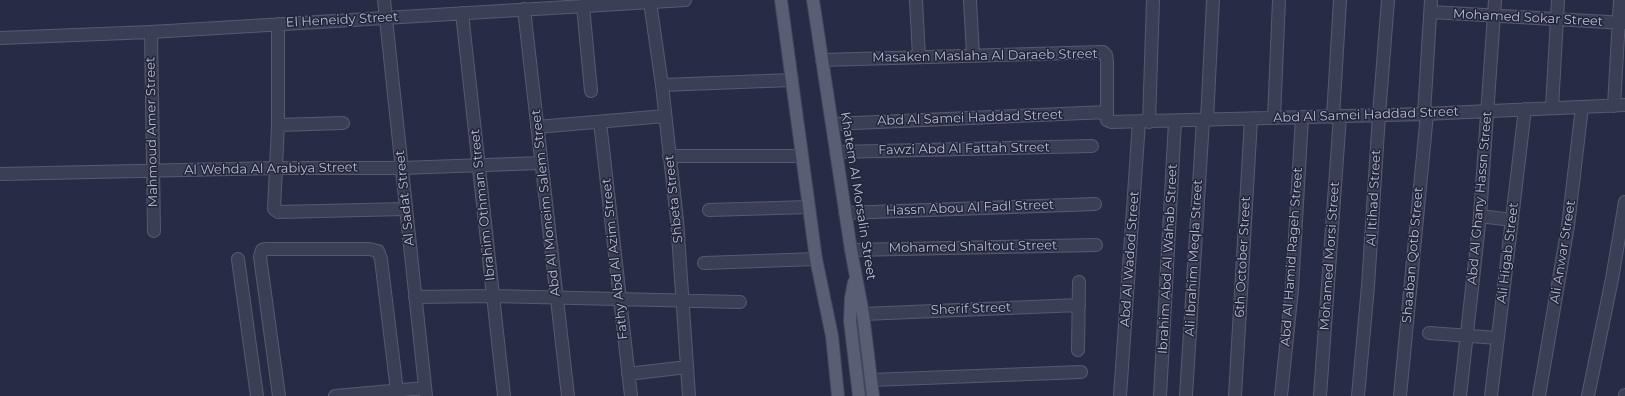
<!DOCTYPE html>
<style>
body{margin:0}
canvas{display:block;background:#262c45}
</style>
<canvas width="1625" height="396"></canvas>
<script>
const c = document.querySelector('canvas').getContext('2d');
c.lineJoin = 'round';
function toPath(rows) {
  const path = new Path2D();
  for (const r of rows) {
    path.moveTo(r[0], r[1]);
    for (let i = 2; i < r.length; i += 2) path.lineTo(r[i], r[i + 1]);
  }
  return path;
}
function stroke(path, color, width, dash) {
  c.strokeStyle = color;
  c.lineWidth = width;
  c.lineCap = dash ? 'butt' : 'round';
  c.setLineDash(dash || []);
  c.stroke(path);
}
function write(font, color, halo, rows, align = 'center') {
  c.font = font + ' Montserrat,sans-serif';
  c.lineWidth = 3;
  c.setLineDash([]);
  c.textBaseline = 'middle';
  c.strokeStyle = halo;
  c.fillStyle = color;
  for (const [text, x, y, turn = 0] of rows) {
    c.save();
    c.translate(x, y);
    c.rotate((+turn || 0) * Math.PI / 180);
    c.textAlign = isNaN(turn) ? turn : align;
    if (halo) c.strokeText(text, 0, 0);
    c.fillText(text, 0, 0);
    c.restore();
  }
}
const minor = toPath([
 [384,0,426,396],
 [916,0,919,57],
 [970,0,973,55],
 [650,2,662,85,677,220,689,396],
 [583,6,591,91],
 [524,9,568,396],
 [1431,12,1625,23],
 [462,13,504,396],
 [278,24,278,125,274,209,278,212,406,209],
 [151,32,154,231],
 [0,38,151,32,685,0],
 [822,60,1103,52,1106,55,1107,62,1107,120,1111,122,1424,114,1625,105],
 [662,85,792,80],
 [1614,106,1620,0],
 [1552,108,1558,0],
 [1424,114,1431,0],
 [1333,117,1340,0],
 [1274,118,1279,0],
 [1207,120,1213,0],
 [600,122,631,396],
 [1149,122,1153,0],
 [832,124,1107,112],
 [278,125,343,123],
 [537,127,665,116],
 [836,152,1092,146],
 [669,156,802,156],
 [0,174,276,168,401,168,541,163],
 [709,210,809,207],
 [845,213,1095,204],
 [1480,216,1512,220],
 [851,250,1096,245],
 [238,259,257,396],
 [704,263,816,259],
 [415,297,493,296,740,302],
 [863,314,1079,305],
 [1429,333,1498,338],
 [1078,350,1079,282],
 [628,374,687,367],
 [871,380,1081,372],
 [279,396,260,257,262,250,265,249,369,249,378,251,381,259,397,391,396,396],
 [335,396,425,388],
 [1120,396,1139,122],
 [1160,396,1175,121],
 [1186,396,1203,120],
 [1235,396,1251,119],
 [1281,396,1292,289,1302,117],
 [1320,396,1340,116],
 [1358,396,1368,286,1379,115,1388,0],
 [1400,396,1427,114],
 [1460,396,1480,216,1495,0],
 [1491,396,1525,109],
 [1539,396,1568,226,1582,107],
 [1588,396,1612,279,1625,202],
 [1625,396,1625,395]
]);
const major = toPath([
 [781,0,816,259,832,336,838,396],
 [813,0,851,250,863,314,873,396],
 [854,282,851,298,850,321,859,396]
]);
const streetNames = [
 ["Mohamed Sokar Street",1528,18,3],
 ["El Heneidy Street",342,20,-3],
 ["Masaken Maslaha Al Daraeb Street",985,56,-1],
 ["Abd Al Samei Haddad Street",1366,115,-2],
 ["Abd Al Samei Haddad Street",970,118,-2],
 ["Mahmoud Amer Street",152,132,-91],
 ["Fawzi Abd Al Fattah Street",964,149,-1],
 ["Al Wehda Al Arabiya Street",271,169,-1],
 ["Khatem Al Morsalin Street",858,196,81],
 ["Al Sadat Street",405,198,-96],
 ["Al Itihad Street",1374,198,-87],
 ["Abd Al Ghany Hassn Street",1480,198,-85],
 ["Shbeta Street",674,199,-96],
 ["Abd Al Moneim Salem Street",546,203,-96],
 ["Ibrahim Othman Street",483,205,-96],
 ["Hassn Abou Al Fadl Street",970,208,-2],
 ["Mohamed Shaltout Street",973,247,-1],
 ["Ali Anwar Street",1563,252,-81],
 ["Ali Higab Street",1508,253,-83],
 ["Shaaban Qotb Street",1413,255,-85],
 ["Mohamed Morsi Street",1330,256,-86],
 ["6th October Street",1243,257,-87],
 ["Abd Al Hamid Rageh Street",1292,257,-86],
 ["Ali Ibrahim Meqla Street",1194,258,-87],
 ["Fathy Abd Al Azim Street",615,259,-96],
 ["Abd Al Wadod Street",1130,259,-86],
 ["Ibrahim Abd Al Wahab Street",1168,259,-87],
 ["Sherif Street",971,309,-2]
];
stroke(minor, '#575a6f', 14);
stroke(major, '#42465b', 14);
stroke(minor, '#3b3f55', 12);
stroke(major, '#595e75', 12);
write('13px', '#b9bcce', '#20243a', streetNames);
</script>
